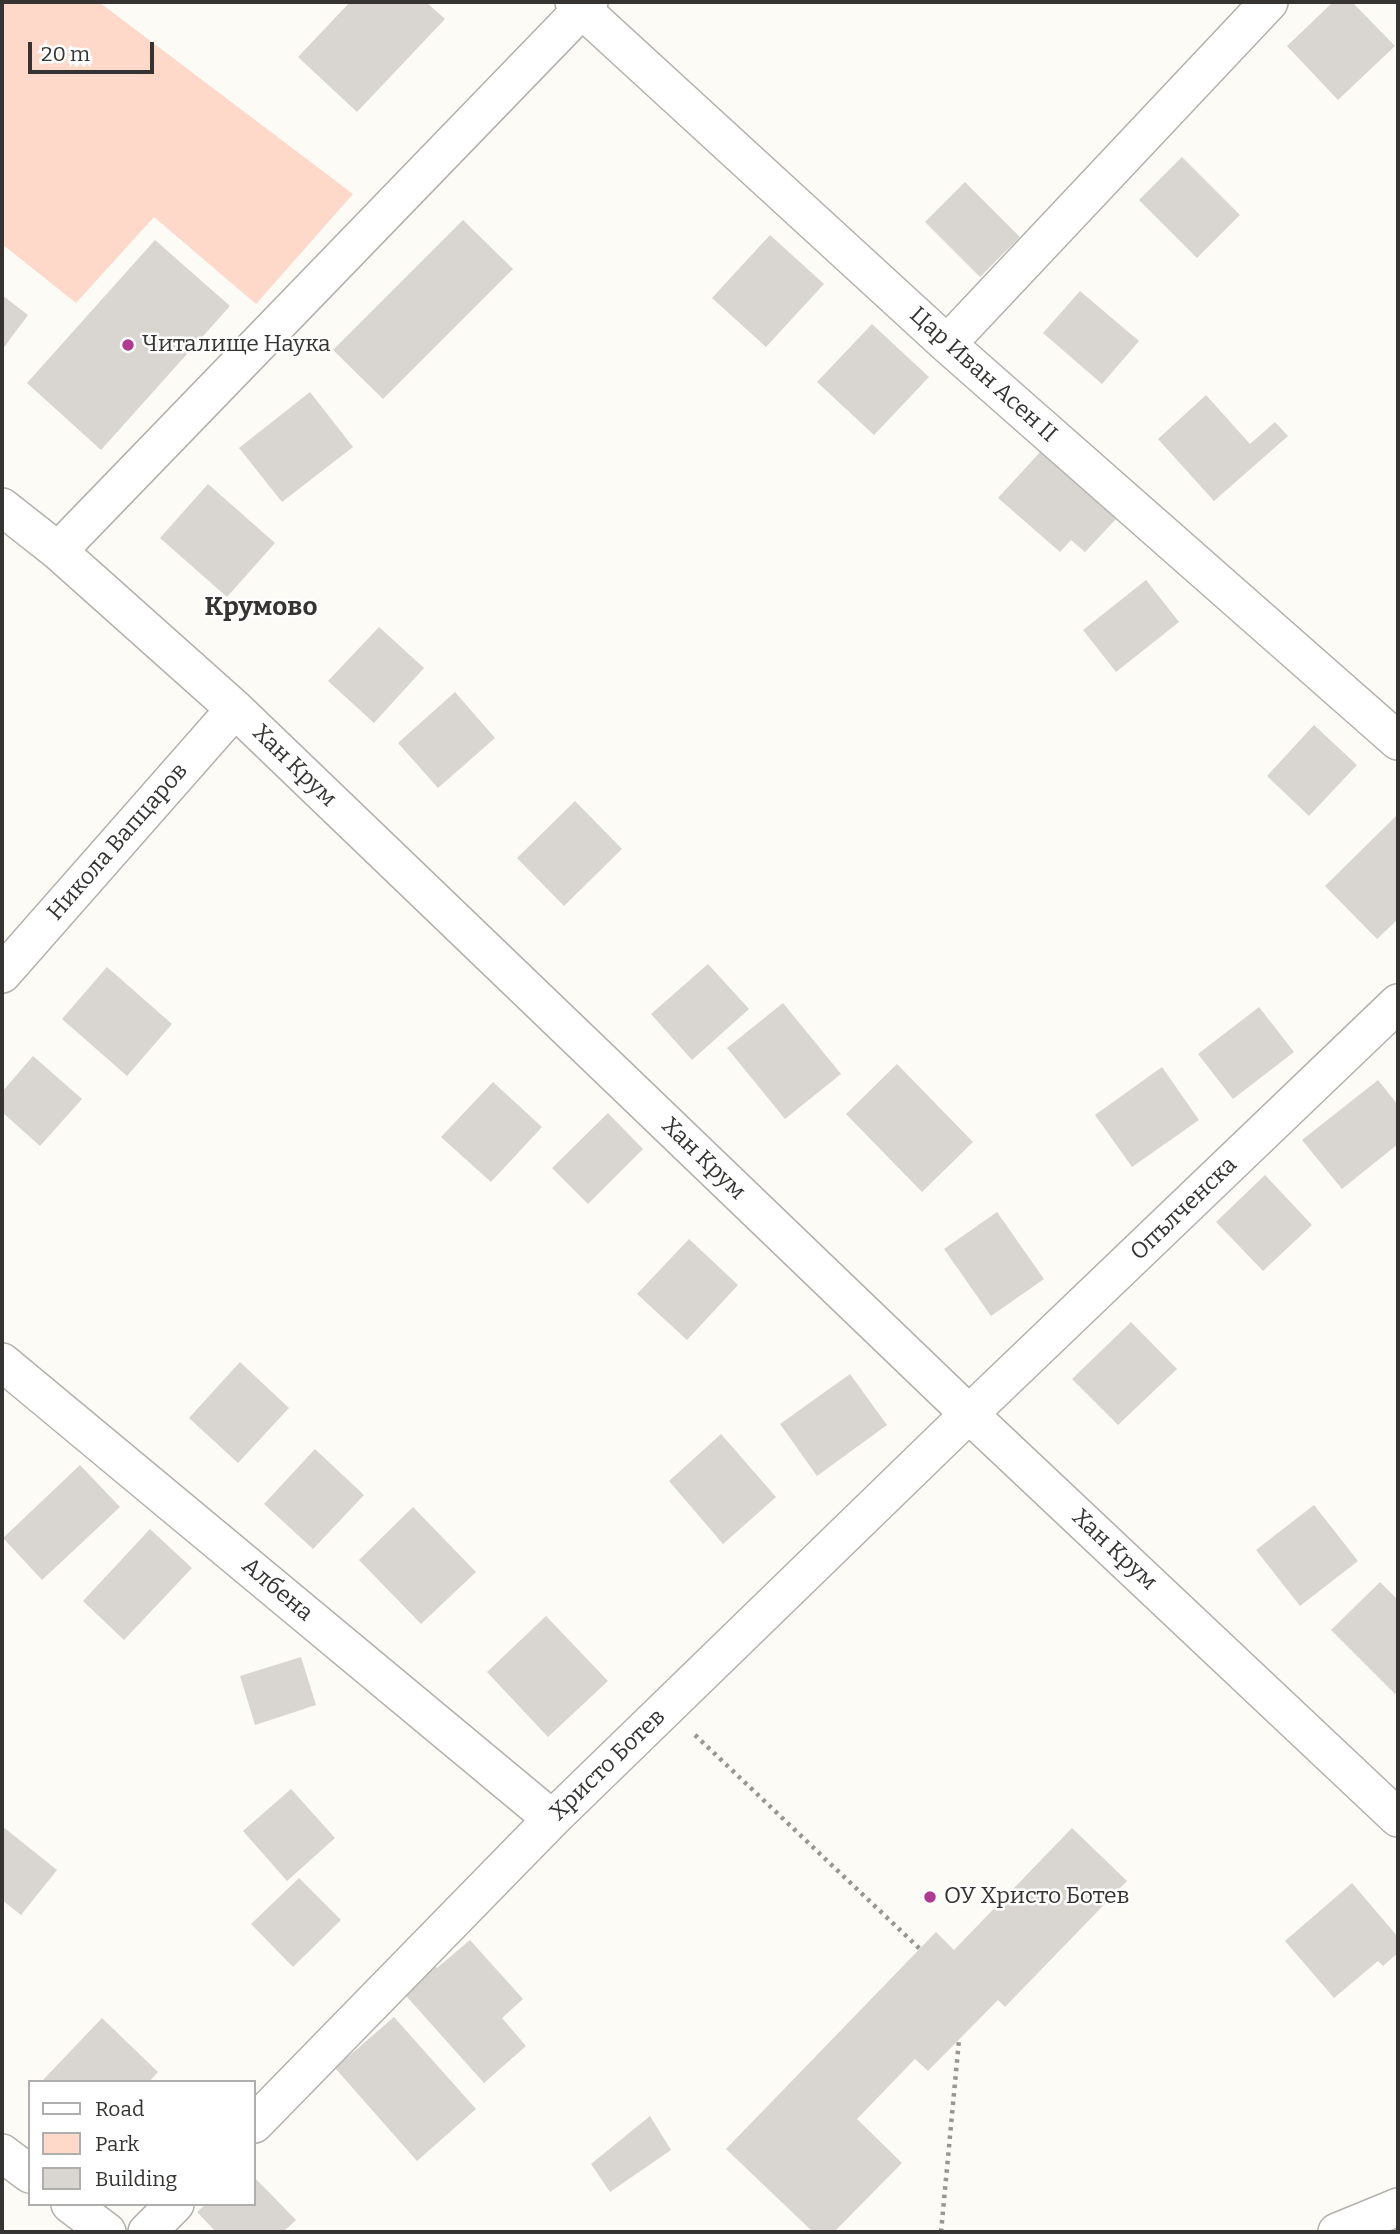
<!DOCTYPE html>
<meta charset="utf-8">
<style>
body{margin:0}
#map{position:relative;width:1400px;height:2234px;overflow:hidden;background:#fdfbf6;font-family:Bitter,serif}
canvas{display:block}
.frame{position:absolute;inset:0;border:4px solid #353432;pointer-events:none}
.legend{position:absolute;left:28px;top:2080px;width:228px;height:126px;box-sizing:border-box;background:#fff;border:2px solid #aeaead;margin:0;padding:9px 12px;list-style:none;font-size:21px;color:#353432}
.legend li{display:flex;align-items:center;gap:14px;height:35px}
.legend b{width:35px;border:2px solid #aeaead}
.scale{position:absolute;left:28px;top:42px;width:126px;height:32px;box-sizing:border-box;border:4px solid #353432;border-top:0;padding-left:9px;font-size:21px;line-height:24px;white-space:nowrap;color:#353432;-webkit-text-stroke:5px #fff;paint-order:stroke}
</style>
<div id="map">
<canvas width="1400" height="2234"></canvas>
<div class="frame"></div>
<ul class="legend">
<li><b style="height:9px;background:#fff"></b>Road</li>
<li><b style="height:19px;background:#fed9ca"></b>Park</li>
<li><b style="height:19px;background:#d9d5d1"></b>Building</li>
</ul>
<div class="scale">20 m</div>
</div>
<script>
const c = document.querySelector('canvas').getContext('2d');
c.lineJoin = 'round';
function paint(path, color) {
  c.fillStyle = color;
  c.fill(path, 'evenodd');
}
function toPath(rows) {
  const path = new Path2D();
  for (const r of rows) {
    path.moveTo(r[0], r[1]);
    for (let i = 2; i < r.length; i += 2) path.lineTo(r[i], r[i + 1]);
  }
  return path;
}
function stroke(path, color, width, dash) {
  c.strokeStyle = color;
  c.lineWidth = width;
  c.lineCap = dash ? 'butt' : 'round';
  c.setLineDash(dash || []);
  c.stroke(path);
}
function write(font, color, halo, rows, align = 'center') {
  c.font = font + ' Bitter,serif';
  c.lineWidth = 5;
  c.setLineDash([]);
  c.textBaseline = 'middle';
  c.strokeStyle = halo;
  c.fillStyle = color;
  for (const [text, x, y, turn = 0] of rows) {
    c.save();
    c.translate(x, y);
    c.rotate((+turn || 0) * Math.PI / 180);
    c.textAlign = isNaN(turn) ? turn : align;
    if (halo) c.strokeText(text, 0, 0);
    c.fillText(text, 0, 0);
    c.restore();
  }
}
const green = toPath([
 [2,2,99,2,353,194,256,304,154,217,76,303,2,244]
]);
const building = toPath([
 [350,2,426,2,445,19,357,112,298,57],
 [1333,2,1352,2,1395,46,1338,100,1287,46],
 [1182,157,1240,215,1197,258,1139,200],
 [965,182,1020,237,980,277,925,222],
 [463,220,513,269,383,399,333,350],
 [770,235,824,284,766,347,712,298],
 [155,240,230,306,101,450,27,383],
 [1080,291,1139,341,1102,384,1043,333],
 [2,295,28,315,2,350],
 [872,324,929,377,874,435,817,382],
 [310,392,353,447,282,502,239,448],
 [1206,395,1250,444,1275,422,1288,436,1214,501,1158,439],
 [1041,451,1116,519,1085,552,1071,540,1060,552,998,498],
 [208,484,275,543,227,597,160,538],
 [1146,580,1179,622,1116,672,1083,630],
 [379,627,424,668,374,723,328,681],
 [455,692,495,738,438,788,398,743],
 [1314,725,1357,765,1309,816,1267,776],
 [575,801,622,849,564,906,517,858],
 [1398,814,1398,919,1377,939,1325,886],
 [708,964,749,1009,692,1060,651,1014],
 [107,967,172,1024,127,1076,62,1019],
 [783,1003,841,1074,785,1119,727,1048],
 [1259,1007,1294,1052,1233,1099,1198,1054],
 [33,1056,82,1099,40,1146,2,1112,2,1092],
 [897,1064,973,1142,922,1192,846,1114],
 [1162,1067,1199,1120,1132,1167,1095,1115],
 [1378,1080,1398,1105,1398,1144,1342,1189,1302,1140],
 [493,1082,542,1127,491,1182,441,1137],
 [608,1113,643,1149,588,1204,552,1168],
 [1265,1175,1312,1225,1263,1271,1216,1222],
 [997,1212,1044,1279,991,1316,944,1249],
 [689,1239,738,1285,687,1340,637,1294],
 [1131,1322,1177,1369,1118,1425,1072,1379],
 [240,1362,289,1408,238,1463,189,1418],
 [850,1374,887,1425,817,1476,780,1424],
 [721,1434,776,1497,723,1544,669,1481],
 [315,1449,364,1495,313,1549,264,1504],
 [80,1465,120,1507,42,1580,3,1538],
 [1314,1505,1358,1561,1300,1606,1256,1550],
 [413,1507,476,1572,421,1624,359,1560],
 [150,1529,192,1568,124,1640,83,1601],
 [1380,1582,1398,1600,1398,1690,1395,1694,1331,1630],
 [546,1616,608,1681,548,1737,487,1672],
 [301,1657,316,1705,255,1725,240,1676],
 [291,1789,335,1838,287,1881,243,1831],
 [2,1826,57,1870,21,1915,2,1900],
 [1072,1828,1127,1881,1005,2007,998,2000,928,2071,915,2059,857,2119,902,2163,834,2232,813,2232,726,2149,936,1932,954,1950],
 [299,1878,341,1920,293,1967,251,1924],
 [1352,1883,1398,1937,1398,1953,1383,1966,1378,1961,1334,1998,1285,1941],
 [470,1940,523,1999,502,2018,526,2046,484,2083,399,1988,430,1960,437,1968],
 [394,2017,476,2109,417,2161,335,2068],
 [102,2018,158,2072,149,2082,44,2082,43,2080],
 [650,2116,671,2150,610,2192,591,2164],
 [254,2177,296,2220,283,2232,216,2232,197,2212,206,2204,254,2204]
]);
const path = toPath([
 [695,1735,920,1949],
 [941,2232,959,2040]
]);
const street = toPath([
 [574,2,947,344,1398,741],
 [947,344,1269,2],
 [2,507,58,551,235,709,969,1414,1398,1818],
 [58,551,589,2],
 [2,974,235,709],
 [2,1362,552,1819],
 [254,2124,552,1819,969,1414,1398,1003],
 [2,2153,30,2174],
 [70,2204,107,2232],
 [147,2232,175,2204],
 [1337,2232,1398,2207]
]);
const markers = [
 [128,345,7,"#b03a91"],
 [930,1897,7,"#b03a91"]
];
const poiNames = [
 ["Читалище Наука",142,345],
 ["ОУ Христо Ботев",944,1897]
];
const streetNames = [
 ["Цар Иван Асен II",983,375,42],
 ["Хан Крум",294,766,44],
 ["Никола Вапцаров",118,842,-49],
 ["Хан Крум",703,1159,44],
 ["Опълченска",1184,1209,-44],
 ["Хан Крум",1114,1550,43],
 ["Албена",277,1590,40],
 ["Христо Ботев",608,1765,-44]
];
const quarterNames = [
 ["Крумово",261,608]
];
paint(green, '#fed9ca');
paint(building, '#d9d5d1');
stroke(street, '#b3b1ad', 40);
stroke(path, '#979692', 4.5, [3.5, 5]);
stroke(street, '#fff', 37);
for (const [x, y, r, color] of markers) {
  const dot = new Path2D();
  dot.arc(x, y, r, 0, 2 * Math.PI);
  c.fillStyle = color;
  c.fill(dot);
  stroke(dot, '#fff', 2.5);
}
write('23px', '#353432', '#fff', poiNames, 'left');
write('23px', '#353432', '#fff', streetNames);
write('bold 26px', '#353432', '#fff', quarterNames);
</script>
